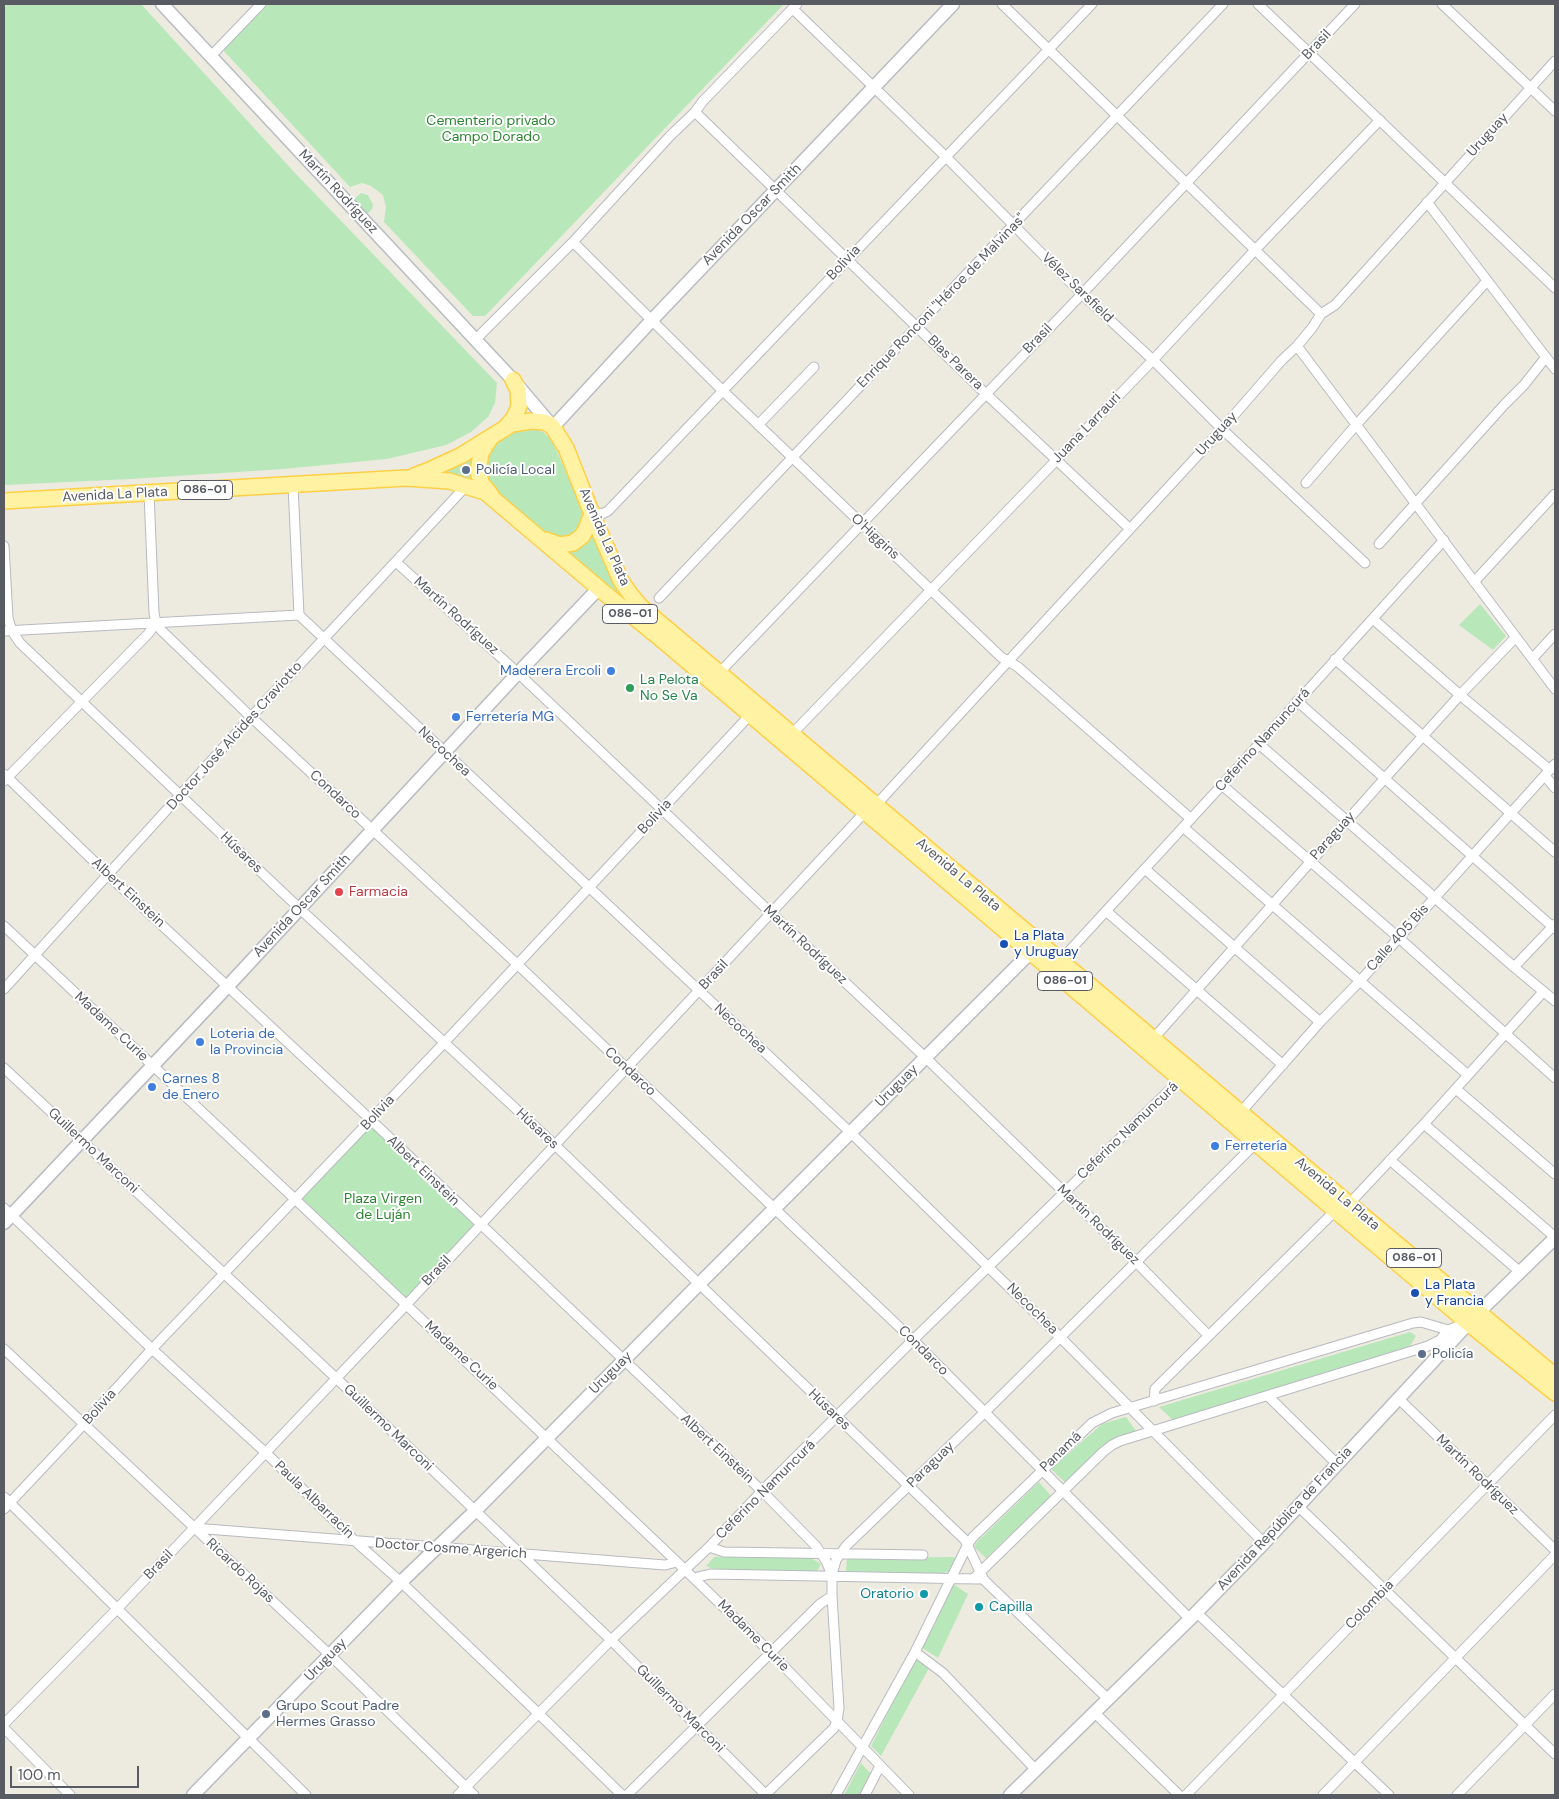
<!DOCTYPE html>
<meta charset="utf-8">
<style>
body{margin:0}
#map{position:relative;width:1559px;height:1799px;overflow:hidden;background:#edeadf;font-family:"DM Sans",sans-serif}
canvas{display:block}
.frame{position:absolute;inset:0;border:5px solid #585c62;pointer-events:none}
.scale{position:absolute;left:10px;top:1766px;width:129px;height:22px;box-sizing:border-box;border:2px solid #585c62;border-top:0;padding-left:6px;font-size:15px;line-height:18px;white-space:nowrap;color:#585c62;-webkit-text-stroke:4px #fff;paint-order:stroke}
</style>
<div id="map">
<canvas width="1559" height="1799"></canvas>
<div class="frame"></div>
<div class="scale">100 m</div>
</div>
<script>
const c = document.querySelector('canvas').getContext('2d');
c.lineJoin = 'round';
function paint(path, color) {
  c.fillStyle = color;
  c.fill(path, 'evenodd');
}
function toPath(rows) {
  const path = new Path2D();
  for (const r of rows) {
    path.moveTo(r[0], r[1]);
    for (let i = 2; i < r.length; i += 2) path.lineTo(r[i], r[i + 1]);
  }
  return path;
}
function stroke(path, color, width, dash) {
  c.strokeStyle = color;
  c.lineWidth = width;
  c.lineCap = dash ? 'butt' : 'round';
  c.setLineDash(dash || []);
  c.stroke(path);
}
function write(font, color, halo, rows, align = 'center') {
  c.font = font + ' "DM Sans",sans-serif';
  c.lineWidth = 4;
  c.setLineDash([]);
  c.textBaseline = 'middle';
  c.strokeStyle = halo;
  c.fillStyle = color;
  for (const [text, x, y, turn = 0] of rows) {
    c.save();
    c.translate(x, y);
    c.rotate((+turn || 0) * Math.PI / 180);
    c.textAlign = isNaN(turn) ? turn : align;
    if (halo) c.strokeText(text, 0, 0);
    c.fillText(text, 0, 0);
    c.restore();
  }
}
const green = toPath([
 [8,4,141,4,295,173,497,383,495,403,488,417,471,432,446,445,387,459,283,469,131,479,4,485,4,7],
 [268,4,784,4,485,316,473,316,384,222,386,207,383,195,371,186,362,183,350,187,223,50],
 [361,193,368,195,373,205,372,209,366,215,352,201],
 [531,428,543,432,552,440,582,508,583,518,581,527,566,539,543,534,491,486,482,463,490,447,513,430],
 [473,454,474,481,433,475],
 [591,525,617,583,1451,1297,567,554,567,548],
 [1480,604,1506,636,1493,650,1459,625],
 [371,1120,480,1225,406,1305,296,1200],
 [1410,1332,1416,1336,1410,1346,1173,1420,1159,1407],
 [1126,1417,1136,1431,1113,1439,1101,1448,1066,1483,1051,1469,1102,1424],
 [1039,1482,1051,1496,986,1558,974,1547,977,1542],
 [714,1557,811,1558,821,1564,817,1571,719,1571,706,1566],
 [957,1557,949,1571,941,1574,846,1571,847,1558],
 [953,1584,968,1594,938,1658,921,1647],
 [915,1659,929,1668,881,1756,871,1746],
 [861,1763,871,1774,860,1795,844,1795]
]);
const street = toPath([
 [1002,4,1321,314],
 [1258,4,1555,288],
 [1442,4,1555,111],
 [793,9,945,156,1082,294,1153,360,1222,429,1365,563],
 [211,56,261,4],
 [695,112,986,394,1130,529],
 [1427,202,1555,369],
 [573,242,723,391,1001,657,1018,667,1191,819],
 [475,340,573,242,670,136,695,112,703,101,797,4],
 [1297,346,1555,689],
 [758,425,814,367],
 [1306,483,1356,425,1487,281],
 [293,485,299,615,851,1133,1060,1337,1264,1543],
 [149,493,154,613,156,623,161,630,251,717,517,964,913,1340,1190,1619],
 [592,514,604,513,608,511,1092,4],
 [1379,544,1504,405,1524,385,1546,357],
 [4,546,8,618,12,631,20,643,299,908,555,1145,965,1540,984,1580,1108,1699],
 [396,562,518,673,771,913,926,1058,1136,1262,1208,1335],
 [1474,582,1555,494],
 [659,598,1223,4],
 [1373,619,1460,695,1550,770],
 [4,631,299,615],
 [1533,658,1555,634],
 [1335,659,1555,852],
 [719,673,1082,294,1355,4],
 [1297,701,1555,929],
 [792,734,1153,360,1255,250,1380,120],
 [1259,744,1514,967,1555,1001],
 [4,774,108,875,371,1120,762,1491,816,1546,826,1561,832,1575],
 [1545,776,1555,788],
 [4,781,148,634,156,623],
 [1222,785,1399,938,1555,1078],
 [875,806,1222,429,1282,360,1297,346,1312,328,1321,314,1335,305,1555,61],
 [1183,827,1468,1075],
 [1145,869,1320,1022],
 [1106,911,1283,1065],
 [4,926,296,1200,677,1562,770,1652,909,1795],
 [1060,961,1222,785,1444,540],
 [1514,967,1555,924],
 [4,989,251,717,467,485],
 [1153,1039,1385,778,1460,695,1516,637],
 [4,1068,336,1378,611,1640,766,1795],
 [1456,1089,1555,1174],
 [1241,1112,1320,1022,1360,981,1555,764],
 [1424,1124,1555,1237],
 [1390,1160,1519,1271],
 [1349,1204,1424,1124,1543,992],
 [4,1208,152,1349,266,1453,356,1542,401,1582,538,1713,622,1795],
 [4,1349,330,1655,474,1795],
 [1268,1396,1337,1464],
 [1399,1399,1555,1550],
 [1154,1401,1155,1389,1159,1385,1336,1210],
 [4,1497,306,1795],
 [1298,1506,1555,1754],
 [4,1509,84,1424,152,1349,444,1043,750,715],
 [194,1528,665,1565,677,1562],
 [709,1547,724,1552,923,1555],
 [694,1578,710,1574,979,1579],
 [973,1579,1103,1452,1112,1445,1120,1441,1428,1346,1440,1340,1448,1330],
 [1196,1612,1389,1795],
 [915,1652,943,1673,1036,1770],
 [1095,1713,1179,1795],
 [4,1724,117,1609,406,1305,865,812],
 [4,1728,70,1795],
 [458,1795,611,1640,709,1547,762,1491,913,1340,1181,1079],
 [627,1795,820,1604,832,1596,832,1575,836,1560,846,1546,984,1413,1256,1143],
 [765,1795,834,1728,837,1721,839,1708,832,1596],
 [836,1795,915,1652,968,1544,973,1537,1092,1423,1112,1413,1413,1323,1421,1322,1448,1330,1467,1323],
 [865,1795,880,1766],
 [1186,1795,1555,1415],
 [1323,1795,1555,1555],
 [1457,1795,1555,1694]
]);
const secondary = toPath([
 [162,4,513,380,552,426],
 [553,427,651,321,953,4],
 [4,1223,227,987,518,673,599,588],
 [193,1795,401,1582,475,1511,699,1284,1031,952],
 [1010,1795,1190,1619,1264,1543,1479,1312,1555,1238]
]);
const primary = toPath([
 [506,427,514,418,519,406,518,390,513,380],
 [489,440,481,453,478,472,482,484,491,495],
 [414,476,427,471,460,456,512,424,531,421,544,422,552,426,566,448,592,514,621,581,631,595,641,607,1349,1204,1555,1376],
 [4,501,406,478,449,481,485,492,608,596,661,639,1468,1323,1555,1393],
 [546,540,560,545,573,543,582,536,586,529,592,514]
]);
const markers = [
 [466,470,5,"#5c6f8a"],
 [611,671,5,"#3f7fe0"],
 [630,688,5,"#2e9e5b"],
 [456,717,5,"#3f7fe0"],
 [339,892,5,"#e0444e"],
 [1004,944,5,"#1a4fb4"],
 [200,1042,5,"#3f7fe0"],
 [152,1087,5,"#3f7fe0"],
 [1215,1146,5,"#3f7fe0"],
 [1415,1293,5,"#1a4fb4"],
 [1422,1354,5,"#5c6f8a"],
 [924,1594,5,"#0f9aa8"],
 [979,1607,5,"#0f9aa8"],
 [266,1714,5,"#5c6f8a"]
];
const shields = [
 [205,490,55],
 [630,614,55],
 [1065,981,55],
 [1414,1258,55]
];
const shieldNames = [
 ["086-01",205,490],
 ["086-01",630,614],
 ["086-01",1065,981],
 ["086-01",1414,1258]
];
const streetNames = [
 ["Brasil",1317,45,-47],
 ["Uruguay",1488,135,-48],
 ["Martín Rodríguez",338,192,47],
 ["Avenida Oscar Smith",752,215,-46],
 ["Bolivia",844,263,-47],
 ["Vélez Sarsfield",1077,288,44],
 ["Enrique Ronconi \"Héroe de Malvinas\"",942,301,-46],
 ["Brasil",1038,339,-46],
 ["Blas Parera",955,363,44],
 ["Juana Larrauri",1087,428,-46],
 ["Uruguay",1217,434,-48],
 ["Avenida La Plata",115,495,-3],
 ["Avenida La Plata",604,537,66],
 ["O'Higgins",875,537,43],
 ["Martín Rodríguez",456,616,42],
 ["Doctor José Alcides Craviotto",235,736,-48],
 ["Ceferino Namuncurá",1263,740,-48],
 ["Necochea",444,752,43],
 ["Condarco",335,795,43],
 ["Bolivia",655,817,-47],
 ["Paraguay",1333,836,-48],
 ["Húsares",241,853,44],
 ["Avenida La Plata",958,875,40],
 ["Albert Einstein",128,893,43],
 ["Avenida Oscar Smith",302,906,-47],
 ["Calle 405 Bis",1398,938,-48],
 ["Martín Rodríguez",805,945,43],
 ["Brasil",714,975,-47],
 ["Madame Curie",111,1027,43],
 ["Necochea",740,1029,43],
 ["Condarco",630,1072,43],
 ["Uruguay",897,1086,-45],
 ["Bolivia",378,1113,-47],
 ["Húsares",537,1129,43],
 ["Ceferino Namuncurá",1128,1131,-44],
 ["Guillermo Marconi",93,1151,43],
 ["Albert Einstein",423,1171,44],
 ["Avenida La Plata",1337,1194,40],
 ["Martín Rodríguez",1098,1225,44],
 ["Brasil",437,1271,-47],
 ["Necochea",1032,1309,45],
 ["Condarco",923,1351,45],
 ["Madame Curie",461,1356,43],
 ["Uruguay",611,1373,-45],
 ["Bolivia",100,1407,-48],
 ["Húsares",829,1410,44],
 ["Guillermo Marconi",388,1428,44],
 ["Albert Einstein",717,1449,43],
 ["Panamá",1061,1452,-44],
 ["Paraguay",931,1465,-44],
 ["Martín Rodríguez",1477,1475,44],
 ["Ceferino Namuncurá",766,1490,-45],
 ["Paula Albarracín",314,1500,44],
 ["Avenida República de Francia",1285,1519,-47],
 ["Doctor Cosme Argerich",451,1549,4],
 ["Brasil",159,1565,-46],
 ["Ricardo Rojas",240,1571,43],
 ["Colombia",1370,1605,-46],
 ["Madame Curie",753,1636,45],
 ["Uruguay",326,1660,-46],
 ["Guillermo Marconi",680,1709,45]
];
const parkNames = [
 ["Cementerio privado",491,121],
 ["Campo Dorado",491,137],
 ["Plaza Virgen",383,1199],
 ["de Luján",383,1215]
];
const serviceNames = [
 ["Policía Local",476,470],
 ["Policía",1432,1354],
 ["Grupo Scout Padre",276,1706],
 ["Hermes Grasso",276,1722]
];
const shopNames = [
 ["Maderera Ercoli",601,671,"right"],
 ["Ferretería MG",466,717],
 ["Loteria de",210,1034],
 ["la Provincia",210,1050],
 ["Carnes 8",162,1079],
 ["de Enero",162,1095],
 ["Ferretería",1225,1146]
];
const leisureNames = [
 ["La Pelota",640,680],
 ["No Se Va",640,696]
];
const healthNames = [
 ["Farmacia",349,892]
];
const transitNames = [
 ["La Plata",1014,936],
 ["y Uruguay",1014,952],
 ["La Plata",1425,1285],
 ["y Francia",1425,1301]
];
const cultureNames = [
 ["Oratorio",914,1594],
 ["Capilla",989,1607,"left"]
];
paint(green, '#b8e8b9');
stroke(street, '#b7bac0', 11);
stroke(secondary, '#b8bcc3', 15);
stroke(primary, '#ffcf46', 18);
stroke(street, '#fff', 9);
stroke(secondary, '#fff', 12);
stroke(primary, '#fff2a2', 15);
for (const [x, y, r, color] of markers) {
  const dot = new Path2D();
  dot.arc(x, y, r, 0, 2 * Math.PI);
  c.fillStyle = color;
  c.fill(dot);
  stroke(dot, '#fff', 2);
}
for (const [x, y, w] of shields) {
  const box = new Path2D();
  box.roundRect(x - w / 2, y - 9.5, w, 19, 4);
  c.fillStyle = '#fff';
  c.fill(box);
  stroke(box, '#585c62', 1);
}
write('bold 12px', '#585c62', null, shieldNames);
write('14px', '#585c62', '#fff', streetNames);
write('14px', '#2c8631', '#fff', parkNames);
write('14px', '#4e5e75', '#fff', serviceNames, 'left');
write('14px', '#366cbe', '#fff', shopNames, 'left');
write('14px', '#27864d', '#fff', leisureNames, 'left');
write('14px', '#be3a42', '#fff', healthNames, 'left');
write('14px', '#164399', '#fff', transitNames, 'left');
write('14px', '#0d838f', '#fff', cultureNames, 'right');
</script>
